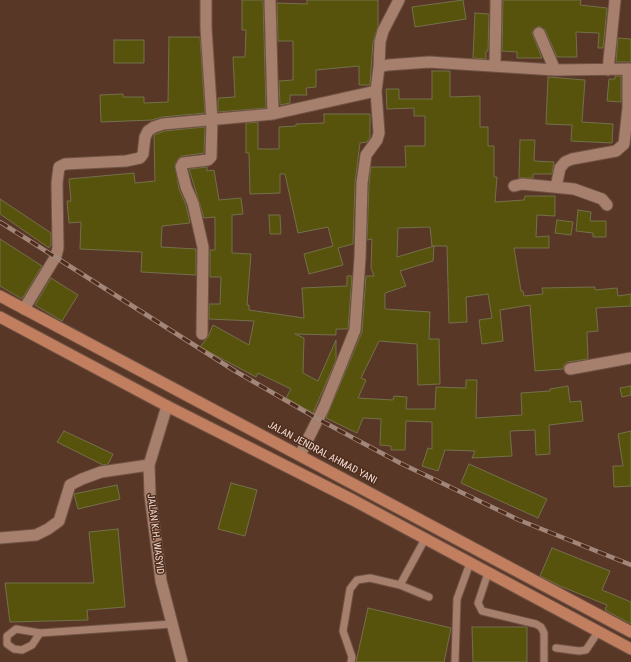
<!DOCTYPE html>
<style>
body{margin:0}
canvas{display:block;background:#593727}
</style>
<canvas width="631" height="662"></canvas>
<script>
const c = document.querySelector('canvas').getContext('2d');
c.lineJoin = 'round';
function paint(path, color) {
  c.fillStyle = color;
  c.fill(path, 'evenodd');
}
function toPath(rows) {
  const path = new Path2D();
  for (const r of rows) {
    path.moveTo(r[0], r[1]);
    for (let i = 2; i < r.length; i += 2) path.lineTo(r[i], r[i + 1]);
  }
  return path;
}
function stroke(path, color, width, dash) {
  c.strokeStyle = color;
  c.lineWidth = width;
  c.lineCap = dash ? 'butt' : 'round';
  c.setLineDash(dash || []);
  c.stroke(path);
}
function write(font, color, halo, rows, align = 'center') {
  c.font = font + ' "Roboto Condensed",sans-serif';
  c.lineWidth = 3;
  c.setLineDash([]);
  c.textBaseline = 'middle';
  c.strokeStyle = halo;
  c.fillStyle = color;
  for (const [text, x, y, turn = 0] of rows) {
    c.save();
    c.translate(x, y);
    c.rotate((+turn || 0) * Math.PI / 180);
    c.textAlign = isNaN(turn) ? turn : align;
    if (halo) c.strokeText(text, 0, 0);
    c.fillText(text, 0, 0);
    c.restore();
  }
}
const building = toPath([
 [242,0,263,0,266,108,218,112,218,98,235,97,233,57,245,57,246,30,242,30,242,0],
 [307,0,378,0,378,26,373,42,370,85,359,85,359,66,316,70,316,87,306,88,307,95,290,95,290,103,280,105,279,81,293,80,293,41,278,41,277,3,307,4,307,0],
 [463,0,466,19,415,27,412,7,463,0],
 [503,0,581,0,580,5,607,8,603,48,598,48,599,33,576,32,577,57,557,57,545,30,539,26,534,29,532,33,542,58,517,58,517,52,502,51,503,0],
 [475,13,489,14,488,51,486,51,486,59,473,58,475,13],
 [169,37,200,37,205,113,162,117,152,120,101,122,100,95,123,94,123,97,144,97,144,103,168,102,169,37],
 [618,38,631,39,631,62,616,62,618,38],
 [114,40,144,40,144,63,114,63,114,40],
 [432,71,450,71,450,97,480,96,480,127,488,127,488,146,494,146,494,177,497,177,495,202,524,200,525,196,555,196,555,216,537,215,536,237,549,236,549,248,514,248,521,291,523,291,524,296,543,294,542,288,595,287,595,290,617,288,618,296,631,294,631,306,596,308,598,331,587,332,588,359,568,362,564,365,563,369,535,371,530,305,500,310,503,341,482,344,479,320,492,318,488,294,466,297,467,322,449,323,447,246,432,246,430,227,398,228,397,257,434,246,433,261,400,271,406,286,385,293,385,309,430,312,429,339,439,339,440,384,418,385,417,344,379,341,361,378,366,380,358,398,393,400,394,396,407,397,406,409,435,409,436,387,466,388,466,380,477,380,476,418,522,415,521,393,550,391,550,389,568,386,570,402,581,401,583,421,549,425,550,454,536,455,535,430,510,431,512,456,472,458,475,451,445,450,438,471,422,466,428,448,432,449,432,422,406,421,405,450,391,450,391,446,380,445,381,419,363,418,357,433,326,418,362,332,366,276,374,276,371,268,372,239,367,240,369,184,371,167,406,167,405,146,425,146,425,116,414,116,414,108,387,109,386,89,399,89,399,99,432,99,432,71],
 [615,76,621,76,621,102,607,101,609,79,615,79,615,76],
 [548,77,585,80,582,122,613,124,612,143,571,141,572,125,546,124,548,77],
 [324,114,370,114,370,138,367,142,360,143,355,183,353,244,338,248,343,265,309,274,304,254,333,246,328,227,298,233,285,174,280,174,280,193,250,194,249,153,246,153,246,123,258,122,258,149,279,149,279,127,296,126,296,124,324,123,324,114],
 [205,127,204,153,182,156,179,158,175,164,179,189,186,205,190,223,162,226,161,247,196,249,196,275,141,272,142,252,80,249,81,222,69,223,67,201,71,201,69,179,134,173,135,183,155,181,154,135,164,131,205,127],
 [520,140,535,140,534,161,554,162,552,174,533,174,533,178,519,178,520,140],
 [207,167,207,171,214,170,219,200,241,198,243,214,232,215,232,253,251,254,247,305,249,305,249,310,304,318,302,288,347,286,347,276,352,276,348,329,336,329,336,335,295,334,304,338,303,373,318,381,336,340,336,360,313,413,286,398,291,389,258,373,256,377,200,347,208,337,213,325,249,345,254,321,209,319,209,304,220,304,221,277,210,277,210,250,215,250,215,217,204,218,189,169,207,167],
 [0,199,51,233,51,244,49,248,0,214,0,199],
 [578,210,591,212,590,221,606,221,606,237,593,237,593,233,576,231,578,210],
 [269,215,280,215,281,234,270,234,269,215],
 [557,220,573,222,571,235,555,233,557,220],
 [0,239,42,266,22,299,0,286,0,239],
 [51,278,78,295,62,321,35,305,51,278],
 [631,386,631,395,622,397,620,388,631,386],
 [64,431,113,454,108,464,103,465,57,442,64,431],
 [631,431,631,486,614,487,613,466,623,466,618,434,631,431],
 [469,464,547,499,538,518,461,483,469,464],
 [231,483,257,490,245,536,218,529,231,483],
 [117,485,120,499,78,509,74,494,117,485],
 [118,529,125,607,87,610,88,620,10,622,5,583,94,583,89,532,118,529],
 [552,548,610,571,602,590,631,602,631,624,605,610,607,605,560,586,540,576,552,548],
 [368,608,451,628,444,662,356,662,368,608],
 [472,627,527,627,527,662,473,662,472,627]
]);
const service = toPath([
 [488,573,478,603,482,611,536,624,541,627,544,633,544,662],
 [400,585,425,539],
 [40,633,32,645,22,650,14,649,7,644,7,636,16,629,40,633,172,624],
 [556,648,579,651,586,650,598,632],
 [351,662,352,657,343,631,350,589,357,580,370,578,400,585,429,597],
 [455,662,457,599,470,563]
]);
const minor = toPath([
 [270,0,273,114],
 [539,33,555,70],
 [495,65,496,0],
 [379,67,380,42,383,31,399,0],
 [608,70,615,0],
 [514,186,522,184,574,189,602,199,607,205],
 [556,187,560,168,565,162,572,159,616,151,624,144,628,108,628,69],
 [24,309,56,256,58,248,57,183,59,167,65,164,126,161,140,158,143,154,145,137,148,131,154,127,163,124,273,114,376,91,379,67,388,65,429,62,555,70,631,69],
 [202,334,203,247,193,203,186,187,181,167,183,163,208,160,211,157,212,120,206,28,206,0],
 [570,369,631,358],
 [167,406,149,465,150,495,161,581,182,662],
 [300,455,324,407,355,330,360,258,362,183,366,155,377,140,379,133,376,91],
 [0,538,36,535,48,529,59,521,70,485,82,479,101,472,149,465]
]);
const trunk = toPath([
 [0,296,631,632],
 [0,317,167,406,353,500,631,649]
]);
const rail = toPath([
 [0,222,235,371,318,419,400,463,519,520,631,565]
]);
const streetNames = [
 ["JALAN JENDRAL AHMAD YANI",322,453,28],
 ["JALAN K.H. WASYID",155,534,83]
];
paint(building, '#58530c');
stroke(building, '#72704a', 1);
stroke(service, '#705345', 9);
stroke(minor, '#705345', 13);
stroke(trunk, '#705345', 13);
stroke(service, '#a67f6d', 7);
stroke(minor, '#a67f6d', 11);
stroke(trunk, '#c27f60', 11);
stroke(rail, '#a28679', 4.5);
stroke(rail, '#4e2d1d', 3, [9]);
write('10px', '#f3dcd3', '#4e2d1d', streetNames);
</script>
